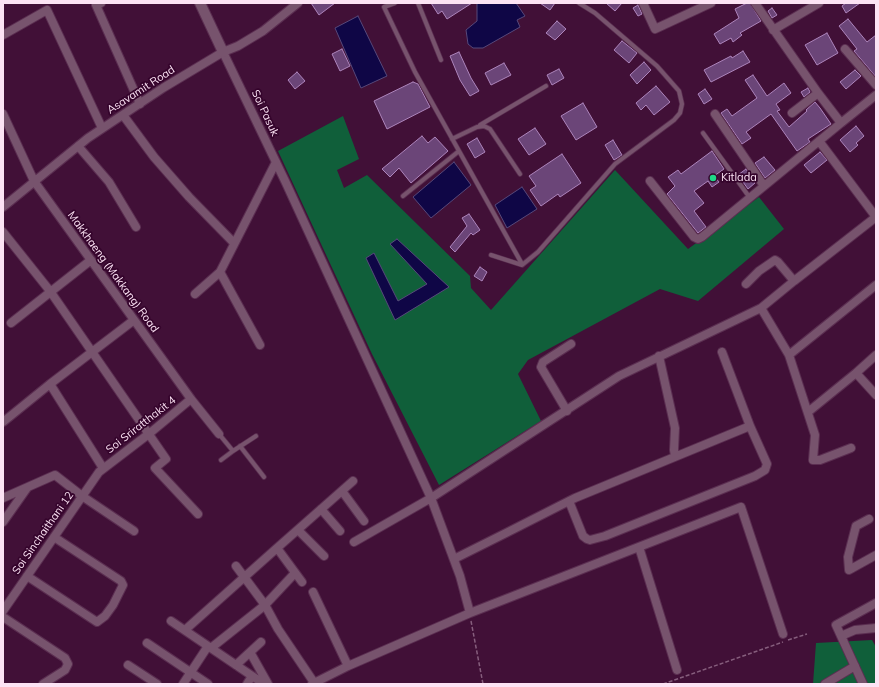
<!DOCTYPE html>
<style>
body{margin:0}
#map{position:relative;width:879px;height:687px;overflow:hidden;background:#411037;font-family:Mulish,sans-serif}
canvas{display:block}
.frame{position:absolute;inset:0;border:4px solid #fce3f4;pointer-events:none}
</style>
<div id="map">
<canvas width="879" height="687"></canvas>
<div class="frame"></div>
</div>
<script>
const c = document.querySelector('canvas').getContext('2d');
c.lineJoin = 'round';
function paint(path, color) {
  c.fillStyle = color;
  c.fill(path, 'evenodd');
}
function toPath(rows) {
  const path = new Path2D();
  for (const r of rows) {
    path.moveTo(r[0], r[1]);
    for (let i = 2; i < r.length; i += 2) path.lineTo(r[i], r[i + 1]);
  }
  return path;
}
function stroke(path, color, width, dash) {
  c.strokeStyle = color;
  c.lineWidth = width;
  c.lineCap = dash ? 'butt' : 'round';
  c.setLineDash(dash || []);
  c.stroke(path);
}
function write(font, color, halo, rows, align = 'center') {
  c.font = font + ' Mulish,sans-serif';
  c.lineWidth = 3.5;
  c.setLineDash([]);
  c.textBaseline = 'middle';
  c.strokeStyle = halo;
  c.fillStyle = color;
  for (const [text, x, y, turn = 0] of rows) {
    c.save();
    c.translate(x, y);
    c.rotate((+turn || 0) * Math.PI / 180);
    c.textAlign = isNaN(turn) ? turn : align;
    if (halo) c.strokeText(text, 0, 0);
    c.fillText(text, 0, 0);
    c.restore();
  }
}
const green = toPath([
 [343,116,359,159,337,170,344,188,367,175,470,276,471,288,491,310,615,170,688,249,759,197,784,229,698,301,660,289,528,360,518,374,541,421,439,485,372,354,278,151],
 [872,640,876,647,876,684,813,684,816,643]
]);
const water = toPath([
 [478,3,516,3,525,16,517,20,520,27,483,48,473,48,468,44,466,30,477,21,477,4,478,3],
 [358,16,387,76,361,88,335,28,358,16],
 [454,162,471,185,431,218,413,197,454,162],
 [522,187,537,209,507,228,495,205,522,187],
 [397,239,449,287,395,320,366,258,374,253,398,301,427,284,390,244,397,239]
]);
const building = toPath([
 [311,3,335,3,319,15,311,3],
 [431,3,472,3,447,19,442,11,438,14,431,3],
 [540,3,555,3,550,10,540,3],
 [606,3,622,3,615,11,606,3],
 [747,3,750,3,761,21,740,33,742,35,733,42,731,38,720,44,714,34,739,18,735,9,747,3],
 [846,3,860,3,846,13,842,6,846,3],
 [638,5,642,14,638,16,633,8,638,5],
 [772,8,777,15,772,18,768,11,772,8],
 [848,19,867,42,876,35,876,77,854,51,857,49,839,26,848,19],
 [557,21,566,29,555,40,546,33,557,21],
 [827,33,838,53,817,65,805,45,827,33],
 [622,41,637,53,629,63,614,50,622,41],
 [342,49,350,66,340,71,332,54,342,49],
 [743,51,750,62,711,82,704,70,731,56,732,58,743,51],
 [459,52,471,78,479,91,470,96,460,80,450,56,459,52],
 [644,62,651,70,637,84,630,75,644,62],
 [504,63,511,75,491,85,485,73,504,63],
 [559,69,564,78,552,85,547,75,559,69],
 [855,70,861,76,846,89,840,82,855,70],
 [297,72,305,81,295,89,288,80,297,72],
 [753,75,767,96,784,83,791,93,776,104,780,110,777,111,789,127,807,111,806,110,815,102,820,108,831,124,808,139,810,142,797,151,771,114,746,132,751,138,742,144,721,113,727,109,732,116,757,98,745,80,753,75],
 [413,82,418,84,430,107,387,129,374,101,413,82],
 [656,86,670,102,654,115,646,105,641,110,636,103,656,86],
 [808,88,810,92,804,97,801,92,808,88],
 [705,89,712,99,704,104,698,94,705,89],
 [583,103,597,127,576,140,561,116,583,103],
 [856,126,864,136,856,143,858,145,850,152,840,140,856,126],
 [535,128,546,144,529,155,518,139,535,128],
 [422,136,428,143,435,137,448,151,411,183,399,168,390,177,382,169,422,136],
 [477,138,485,152,475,158,467,144,477,138],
 [613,140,622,155,614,160,605,145,613,140],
 [712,151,724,169,714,176,719,182,712,187,708,181,694,191,704,203,694,211,706,227,698,233,667,194,675,186,668,177,678,170,681,174,712,151],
 [820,152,827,160,811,173,804,165,820,152],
 [562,154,581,183,560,197,558,194,541,206,530,190,536,186,529,176,562,154],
 [764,157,775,170,765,178,755,163,764,157],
 [746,169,755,183,748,189,738,175,746,169],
 [469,214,480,230,473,235,471,233,455,252,450,247,467,226,462,218,469,214],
 [480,267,487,272,482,281,474,276,480,267]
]);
const path = toPath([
 [471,621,483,684],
 [788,640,807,634],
 [663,684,783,642]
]);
const service = toPath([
 [395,3,384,7,415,72,522,264],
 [418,3,441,60],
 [480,125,546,86],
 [703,133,750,198],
 [452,139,477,127,484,126,490,129,520,174],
 [403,196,459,151],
 [491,255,522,265,538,252,615,164,674,120,680,113,682,104,679,91,657,66,595,13,579,3],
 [219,434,233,451],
 [240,446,264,477],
 [221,460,233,451,256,436]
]);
const minor = toPath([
 [101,3,96,5,140,104],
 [643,3,655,29,711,3],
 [755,3,818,93,841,123,876,95],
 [773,30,819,3],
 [3,35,47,10,102,128],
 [845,49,876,85],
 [223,52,286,183,431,498,460,576,470,613],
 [792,113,818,93],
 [3,114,34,181,191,399,219,434],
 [715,114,764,186],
 [123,115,154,157,189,197,234,243],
 [819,141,876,217],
 [78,146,109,182,136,227],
 [650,181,694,237,698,239,702,237,841,123],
 [3,207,88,138,163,88,223,52,238,46,263,31,298,3],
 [3,232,50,291,166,459,155,468,198,514],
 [220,272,260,345],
 [746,284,759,271,775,260,778,262,794,281],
 [195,294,220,272,276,162],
 [761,308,789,355,876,285],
 [11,323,91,260],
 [722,352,750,426],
 [789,355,815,435,813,460,820,460,851,448],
 [876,355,856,373,876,395],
 [659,356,675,428,674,450,675,456],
 [567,411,541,367,543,362,571,344],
 [808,412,856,373],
 [3,422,50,384],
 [103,468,50,384,134,320],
 [342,491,364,521],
 [3,498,55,475,82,496,134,531],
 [321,509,340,531],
 [869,519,856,526,848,557,849,570,876,555],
 [3,522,27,488],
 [298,530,324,556],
 [354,542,431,498,619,376,761,308,794,281,876,217],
 [639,547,677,670],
 [277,548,353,481],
 [454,559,506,533,569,501,575,498,750,426,767,464,765,470,755,476,605,536,590,540,587,539,583,536,569,501],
 [236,566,265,605,278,629,315,684],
 [27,576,97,622,105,616,113,605,123,585,121,581,54,537],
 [313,592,348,666,470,613,741,507,783,634],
 [3,611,99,472,150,433,191,399],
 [3,617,65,658,68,664,65,670,43,684],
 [171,621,264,684],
 [185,630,277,548,302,582],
 [841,636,855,630,876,628],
 [147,643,208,684],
 [211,648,265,605,295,573],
 [250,652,268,684],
 [128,665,157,684],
 [236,665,261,642],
 [183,684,208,646],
 [247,684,252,676],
 [312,684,348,666],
 [825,684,855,666],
 [863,684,836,625,876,603]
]);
const tertiary = toPath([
 [200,3,223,52]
]);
const markers = [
 [713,178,4,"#1ed887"]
];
const streetNames = [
 ["Asavamit Road",141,90,-33],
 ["Soi Pasuk",265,113,65],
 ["Makkhaeng (Makkang) Road",113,272,54],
 ["Soi Sriratthakit 4",141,425,-38],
 ["Soi Sinchaithani 12",43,533,-55]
];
const poiNames = [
 ["Kitlada",721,178]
];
paint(green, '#105f3a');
paint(water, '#0f0646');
stroke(water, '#56487a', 1);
paint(building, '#6b4578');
stroke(building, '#ad85bc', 1);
stroke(service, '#5b2e51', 5.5);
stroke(minor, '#5b2e51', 10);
stroke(tertiary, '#5b2e51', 12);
stroke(path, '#865e7d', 1.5, [4, 2]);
stroke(service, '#77536d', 4);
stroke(minor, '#77536d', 8);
stroke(tertiary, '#77536d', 10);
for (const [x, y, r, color] of markers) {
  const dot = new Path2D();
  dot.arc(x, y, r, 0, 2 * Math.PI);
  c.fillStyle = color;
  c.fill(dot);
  stroke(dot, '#35042c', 1.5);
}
write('11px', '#fce3f4', '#35042c', streetNames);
write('11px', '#fce3f4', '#35042c', poiNames, 'left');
</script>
